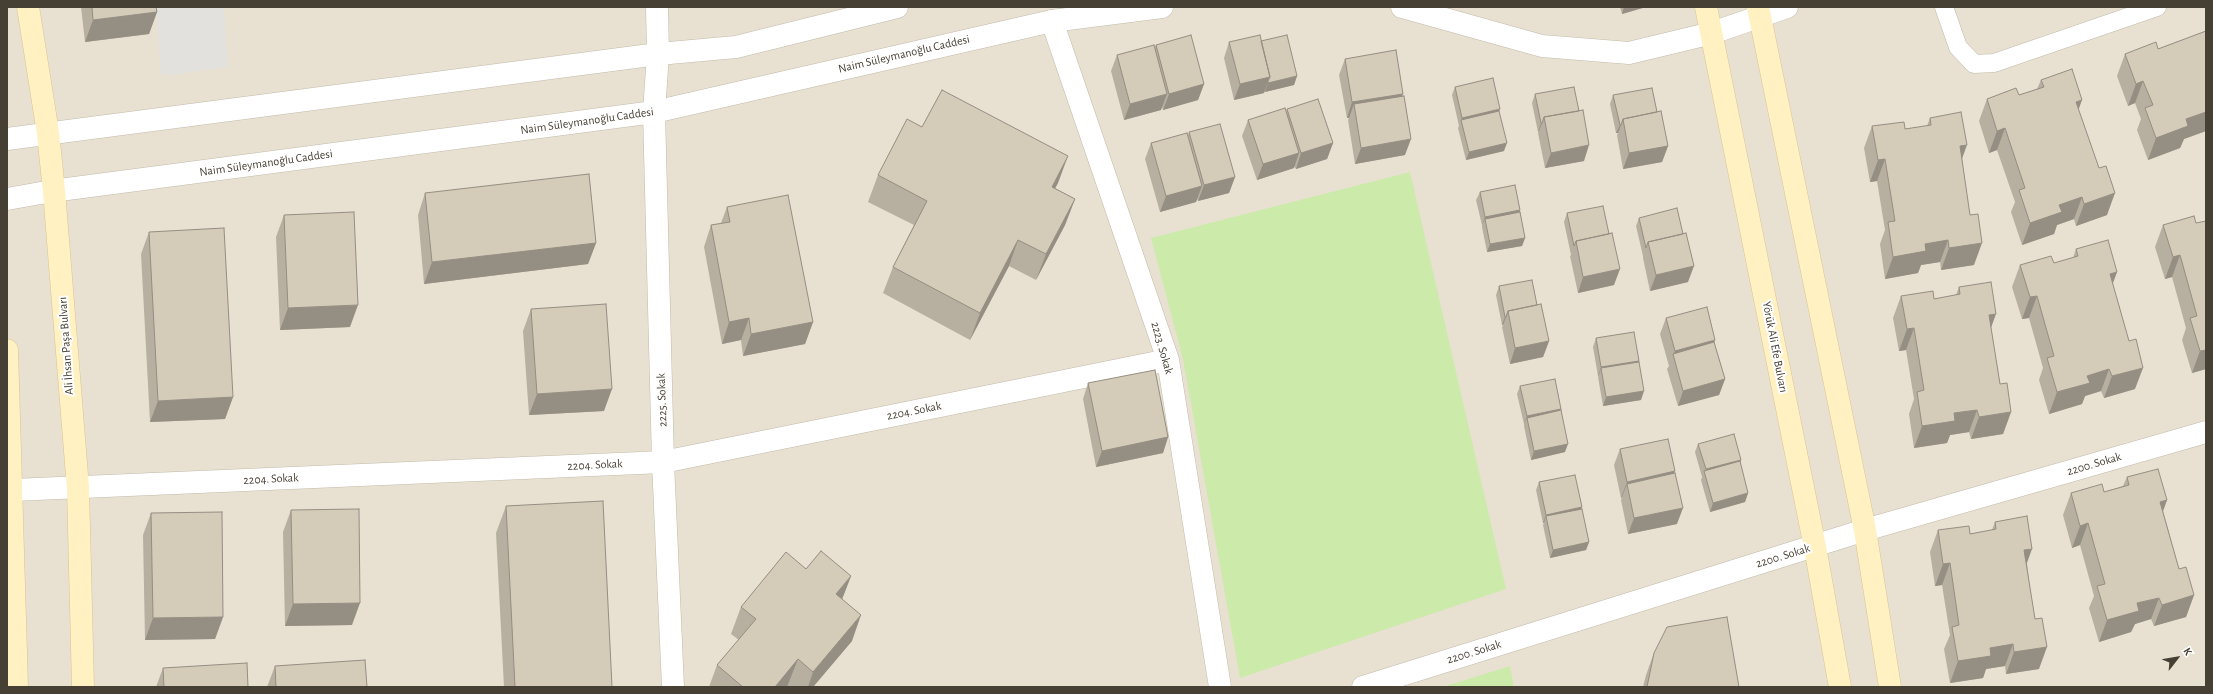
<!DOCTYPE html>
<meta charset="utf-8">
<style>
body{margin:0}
#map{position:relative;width:2213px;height:694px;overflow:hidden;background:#f3efe4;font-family:"Alegreya Sans",sans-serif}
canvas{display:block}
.frame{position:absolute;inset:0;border:8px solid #463f33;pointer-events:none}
.north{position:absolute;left:2157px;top:638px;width:40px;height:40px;-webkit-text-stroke:3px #fff;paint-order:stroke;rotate:59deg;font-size:11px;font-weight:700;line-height:16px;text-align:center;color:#463f33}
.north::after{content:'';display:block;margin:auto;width:14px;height:18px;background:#463f33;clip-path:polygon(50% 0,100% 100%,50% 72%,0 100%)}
</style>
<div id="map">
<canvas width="2213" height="694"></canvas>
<div class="frame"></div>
<div class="north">K</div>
</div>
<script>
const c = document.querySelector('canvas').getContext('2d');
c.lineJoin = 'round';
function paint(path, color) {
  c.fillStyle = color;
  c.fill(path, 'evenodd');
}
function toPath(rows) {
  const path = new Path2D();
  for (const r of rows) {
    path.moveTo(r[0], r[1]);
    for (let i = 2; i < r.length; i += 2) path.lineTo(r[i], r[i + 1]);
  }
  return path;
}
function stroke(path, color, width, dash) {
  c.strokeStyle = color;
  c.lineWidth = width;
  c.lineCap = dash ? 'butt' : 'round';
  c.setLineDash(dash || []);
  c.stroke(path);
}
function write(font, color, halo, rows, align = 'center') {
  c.font = font + ' "Alegreya Sans",sans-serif';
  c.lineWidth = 4;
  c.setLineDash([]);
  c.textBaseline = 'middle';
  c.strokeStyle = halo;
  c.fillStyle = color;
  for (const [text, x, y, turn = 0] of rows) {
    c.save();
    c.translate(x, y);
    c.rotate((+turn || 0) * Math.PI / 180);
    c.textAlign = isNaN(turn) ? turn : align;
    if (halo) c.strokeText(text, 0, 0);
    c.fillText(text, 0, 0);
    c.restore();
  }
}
const residential = toPath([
 [7,7,2206,7,2206,687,7,687]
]);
const green = toPath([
 [1410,172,1506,589,1240,678,1183,359,1151,238],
 [1510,666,1514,687,1443,687]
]);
const parking = toPath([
 [156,7,224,7,228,67,161,76]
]);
const service = toPath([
 [1944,7,1958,47,1974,64,1994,63,2157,7]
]);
const minor = toPath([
 [1052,21,1168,360,1220,687],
 [13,490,663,462,1168,360],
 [1363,687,1865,530,2206,432]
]);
const tertiary = toPath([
 [657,7,658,54,654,112,663,462,673,687],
 [1402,7,1542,46,1629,53,1712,33,1787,7],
 [7,139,658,54,736,47,897,7],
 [7,199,52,191,654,112,1052,21,1162,7]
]);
const secondary = toPath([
 [28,7,48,133,54,191,78,488,83,687],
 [1706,7,1815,547,1840,687],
 [1758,7,1865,530,1890,687],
 [7,350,17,687]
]);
const wall = toPath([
 [81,7,156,7,157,12,149,34,85,42],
 [1620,7,1646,7,1622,14],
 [2206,31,2206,131,2184,139,2180,148,2148,160,2137,130,2141,119,2135,103,2128,106,2117,76,2125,54,2158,49],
 [1261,41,1297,76,1294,85,1265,92,1265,90,1264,93,1234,100,1224,58,1229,42],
 [1156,45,1204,84,1198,100,1163,110,1162,107,1161,110,1124,120,1111,71,1117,55,1155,47],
 [1345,59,1403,94,1402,96,1405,155,1355,164,1348,120,1349,118,1347,118,1339,75],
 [2041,80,2078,111,2107,215,2076,226,2074,219,2057,225,2054,234,2022,245,2011,212,2015,202,1997,150,1989,153,1979,121,1987,99,2019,95,2037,89],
 [1455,87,1499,111,1504,151,1466,160,1458,128,1459,126,1452,95],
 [1535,94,1584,161,1545,168,1538,133,1539,131,1538,132,1532,103],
 [1613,95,1657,112,1668,146,1662,162,1623,169,1617,135,1618,133,1616,133,1610,104],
 [1287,109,1333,143,1327,159,1296,169,1294,166,1294,168,1257,180,1242,136,1248,120,1286,112],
 [1930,118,1962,158,1974,265,1941,270,1940,262,1921,265,1918,273,1885,279,1880,244,1885,230,1877,181,1870,182,1864,148,1872,126,1905,129,1927,126],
 [1189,132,1235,177,1229,193,1198,201,1197,199,1196,202,1160,212,1145,159,1151,143,1188,135],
 [878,175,1058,183,1055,188,1075,199,1065,225,1036,280,1009,266,970,340,883,293,893,267,914,225,868,202],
 [1480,192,1520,210,1520,212,1525,238,1522,246,1487,252,1482,227,1482,225,1476,200],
 [425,193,596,243,588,264,424,284,418,215],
 [727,207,813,322,805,344,743,356,741,340,722,344,704,247,711,225,721,223],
 [1567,213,1614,285,1578,293,1570,256,1571,255,1564,222],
 [284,215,350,327,280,330,276,237],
 [2194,216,2206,369,2192,373,2182,340,2186,328,2172,277,2165,279,2155,247,2163,225],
 [1639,218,1688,282,1650,291,1643,258,1643,256,1636,226],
 [149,232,233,397,225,419,150,422,141,254],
 [2076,249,2117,272,2112,284,2135,389,2104,398,2101,391,2085,396,2082,404,2049,414,2039,380,2043,368,2029,318,2022,319,2012,287,2020,265,2054,263,2073,258],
 [1499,286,1537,305,1549,341,1543,357,1510,364,1502,327,1503,325,1502,325,1496,295],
 [1959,287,1991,328,2000,384,2011,412,2003,434,1971,439,1969,432,1950,435,1947,443,1914,448,1909,414,1914,399,1906,350,1899,351,1893,318,1901,296,1934,299,1956,295],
 [531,309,604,411,529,415,523,331],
 [1666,318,1714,342,1725,379,1719,395,1678,406,1667,369,1669,366,1660,334],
 [1596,338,1639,361,1638,362,1641,400,1603,406,1598,377,1599,375,1598,376,1593,347],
 [1088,383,1168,437,1163,453,1096,467,1083,399],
 [1520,386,1561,409,1561,410,1565,452,1531,460,1524,426,1524,424,1517,394],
 [1698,444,1741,460,1740,463,1748,493,1745,502,1710,512,1701,480,1702,477,1695,452],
 [1620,449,1674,473,1677,524,1628,534,1621,500,1622,497,1621,498,1614,465],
 [2127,477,2167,500,2163,511,2179,569,2194,595,2186,617,2154,626,2151,619,2135,624,2131,632,2099,642,2089,608,2094,596,2080,545,2072,548,2063,515,2071,493,2104,492,2123,486],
 [1539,482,1582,507,1581,509,1589,542,1586,550,1550,558,1543,525,1544,523,1543,523,1536,490],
 [506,506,612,687,504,687,496,533],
 [291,510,352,625,285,626,283,532],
 [151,513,223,617,215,639,145,640,143,535],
 [1995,522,2027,563,2039,669,2006,674,2005,666,1986,669,1983,678,1950,683,1944,649,1950,635,1942,585,1935,586,1930,552,1938,530,1970,534,1992,530],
 [806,569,851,576,842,599,852,641,813,687,790,687,788,686,787,687,709,687,717,665,739,640,731,634,741,607],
 [1654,653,1739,687,1643,687,1646,675],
 [275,666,367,687,267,687],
 [163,668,248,687,156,687]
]);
const shadedWall = toPath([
 [1624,7,1646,7,1622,14],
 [157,12,149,34,85,42,93,20],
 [1297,76,1294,85,1265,92,1268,83],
 [1270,77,1264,93,1234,100,1240,84],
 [2143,81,2135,103,2128,106,2136,84],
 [1204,84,1198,100,1163,110,1169,94],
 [1167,94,1161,110,1124,120,1130,104],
 [1403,94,1397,109,1354,104,1349,118,1347,118,1352,102],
 [2082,100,2074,122,2076,102],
 [1500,109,1497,117,1461,120,1458,126,1462,118],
 [2206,112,2206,131,2184,139,2180,148,2148,160,2156,138,2186,119],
 [1541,123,1542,123,1539,131,1538,132],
 [1620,125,1621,125,1618,133,1616,133],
 [2005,128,1997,150,1989,153,1997,131],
 [1411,139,1405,155,1355,164,1361,148],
 [1333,143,1327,159,1296,169,1301,153],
 [1507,143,1504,151,1466,160,1469,152],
 [1589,145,1584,161,1545,168,1551,153],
 [1967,145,1959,167,1960,146],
 [1668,146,1662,162,1623,169,1629,153],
 [1299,153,1294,168,1257,180,1263,164],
 [1068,156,1058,183,1042,213,1052,187],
 [1885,159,1877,181,1870,182,1878,160],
 [1235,177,1229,193,1198,201,1204,185],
 [1202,186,1196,202,1160,212,1166,196],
 [2115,193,2107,215,2076,226,2084,204],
 [2082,197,2074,219,2057,225,2054,234,2022,245,2030,223,2059,205],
 [1075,199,1065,225,1036,280,1046,254],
 [1520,210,1517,219,1485,219,1482,225,1485,217],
 [1525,238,1522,246,1487,252,1490,244],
 [1018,240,1009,266,970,340,980,313],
 [1948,240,1940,262,1921,265,1918,273,1885,279,1893,257,1925,244],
 [596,243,588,264,424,284,432,262],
 [1982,243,1974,265,1941,270,1949,248],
 [2180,255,2172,277,2165,279,2173,257],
 [1694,266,1688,282,1650,291,1656,275],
 [1620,269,1614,285,1578,293,1583,277],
 [2117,272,2109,294,2110,274],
 [2037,296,2029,318,2022,319,2030,297],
 [358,305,350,327,280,330,288,308],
 [1996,314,1988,336,1989,315],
 [1505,317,1506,317,1503,325,1502,325],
 [749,318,741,340,722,344,729,322],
 [813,322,805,344,743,356,751,334],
 [1914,328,1906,350,1899,351,1907,329],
 [1715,340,1710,355,1673,355,1675,351],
 [1549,341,1543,357,1510,364,1515,348],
 [2206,350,2206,369,2192,373,2200,351],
 [1639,361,1636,369,1601,368,1599,375,1598,376,1601,367],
 [2143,368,2135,389,2104,398,2112,376],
 [2109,369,2101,391,2085,396,2082,404,2049,414,2057,392,2087,376],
 [1725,379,1719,395,1678,406,1683,391],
 [612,389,604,411,529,415,537,394],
 [1644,391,1641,400,1603,406,1606,397],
 [233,397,225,419,150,422,158,401],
 [1561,409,1558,417,1527,418,1524,424,1527,416],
 [1977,410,1969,432,1950,435,1947,443,1914,448,1922,426,1954,413],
 [2011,412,2003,434,1971,439,1979,417],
 [1168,437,1163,453,1096,467,1102,451],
 [1568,444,1565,452,1531,460,1534,451],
 [1741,460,1738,468,1705,473,1706,469],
 [1675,471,1669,487,1627,484,1622,497,1621,498,1627,482],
 [1748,493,1745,502,1710,512,1713,503],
 [2167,500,2159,522,2160,502],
 [1582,507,1579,516,1546,516,1544,523,1543,523,1546,515],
 [1683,508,1677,524,1628,534,1634,518],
 [2088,523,2080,545,2072,548,2080,526],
 [1589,542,1586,550,1550,558,1553,550],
 [2032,549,2024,571,2024,550],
 [1950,563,1942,585,1935,586,1943,564],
 [851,576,841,602,836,594],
 [2194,595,2186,617,2154,626,2162,605],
 [2159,598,2151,619,2135,624,2131,632,2099,642,2107,620,2137,603],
 [360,603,352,625,285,626,293,604],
 [861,615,852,641,813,687,808,687,813,672],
 [223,617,215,639,145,640,153,618],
 [2013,644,2005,666,1986,669,1983,678,1950,683,1958,661,1990,648],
 [2047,647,2039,669,2006,674,2014,652],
 [798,659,787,687,775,687]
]);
const building = toPath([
 [92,7,156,7,157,12,93,20,92,7],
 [2206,31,2206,112,2186,119,2188,126,2156,138,2145,108,2153,105,2143,81,2136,84,2125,54,2156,42,2158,49,2206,31],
 [1191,35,1204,84,1169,94,1156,45,1191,35],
 [1260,35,1270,77,1240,84,1229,42,1260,35],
 [1287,35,1297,76,1268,83,1268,81,1270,77,1261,41,1287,35],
 [1154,45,1167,94,1130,104,1117,55,1154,45],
 [1396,50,1403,94,1352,102,1345,59,1396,50],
 [2072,69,2082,100,2076,102,2099,168,2106,166,2115,193,2084,204,2082,197,2059,205,2062,212,2030,223,2019,190,2025,188,2005,128,1997,131,1987,99,2016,88,2019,95,2044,87,2041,80,2072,69],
 [1493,78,1500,109,1462,118,1455,87,1493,78],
 [1574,87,1579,111,1544,117,1542,123,1541,123,1535,94,1574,87],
 [1652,88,1657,112,1623,119,1621,125,1620,125,1613,95,1652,88],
 [942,90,1068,156,1052,187,1075,199,1046,254,1018,240,980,313,893,267,927,201,878,175,907,119,922,127,942,90],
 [1404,96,1411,139,1361,148,1354,104,1404,96],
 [1318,99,1333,143,1301,153,1287,109,1318,99],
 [1285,108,1299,153,1263,164,1248,120,1285,108],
 [1583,110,1589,145,1551,153,1544,117,1583,110],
 [1499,111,1507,143,1469,152,1461,120,1499,111],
 [1661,111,1668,146,1629,153,1623,119,1661,111],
 [1961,112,1967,145,1960,146,1970,215,1978,214,1982,243,1949,248,1948,240,1925,244,1926,251,1893,257,1888,222,1895,221,1885,159,1878,160,1872,126,1904,122,1905,129,1931,125,1930,118,1961,112],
 [1220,124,1235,177,1204,185,1189,132,1220,124],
 [1187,133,1202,186,1166,196,1151,143,1187,133],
 [589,174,596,243,432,262,425,193,589,174],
 [1515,185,1520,210,1485,217,1480,192,1515,185],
 [788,195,813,322,751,334,749,318,729,322,711,225,730,222,727,207,788,195],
 [1603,206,1609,234,1576,241,1574,246,1567,213,1603,206],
 [1677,208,1683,234,1648,242,1646,248,1639,218,1677,208],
 [354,212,358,305,288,308,284,215,354,212],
 [1520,212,1525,238,1490,244,1485,219,1520,212],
 [2194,216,2196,223,2206,221,2206,350,2200,351,2190,318,2197,316,2180,255,2173,257,2163,225,2194,216],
 [224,228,233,397,158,401,149,232,224,228],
 [1612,233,1620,269,1583,277,1576,241,1612,233],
 [1686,233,1694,266,1656,275,1648,242,1686,233],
 [2108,240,2117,272,2110,274,2129,341,2136,339,2143,368,2112,376,2109,369,2087,376,2090,383,2057,392,2047,358,2054,356,2037,296,2030,297,2020,265,2051,256,2054,263,2078,256,2076,249,2108,240],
 [1532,280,1537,305,1508,311,1506,317,1505,317,1499,286,1532,280],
 [1991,282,1996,314,1989,315,2000,384,2007,383,2011,412,1979,417,1977,410,1954,413,1955,421,1922,426,1917,392,1924,390,1914,328,1907,329,1901,296,1933,291,1934,299,1960,294,1959,287,1991,282],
 [606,304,612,389,537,394,531,309,606,304],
 [1541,304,1549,341,1515,348,1508,311,1541,304],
 [1707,307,1715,340,1675,351,1666,318,1707,307],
 [1634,332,1639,361,1601,367,1596,338,1634,332],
 [1714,342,1725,379,1683,391,1673,354,1714,342],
 [1639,362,1644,391,1606,397,1601,368,1639,362],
 [1155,370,1168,437,1102,451,1088,383,1155,370],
 [1555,379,1561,409,1527,416,1520,386,1555,379],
 [1561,410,1568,444,1534,451,1527,418,1561,410],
 [1734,434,1741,460,1706,469,1698,444,1734,434],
 [1668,439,1675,471,1627,482,1620,449,1668,439],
 [1740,461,1748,493,1713,503,1704,471,1740,461],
 [2158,469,2167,500,2160,502,2179,569,2186,567,2194,595,2162,605,2159,598,2137,603,2139,611,2107,620,2097,586,2105,584,2088,523,2080,526,2071,493,2102,484,2104,492,2129,485,2127,477,2158,469],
 [1675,473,1683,508,1634,518,1627,484,1675,473],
 [1575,475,1582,507,1546,515,1539,482,1575,475],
 [603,501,612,687,515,687,506,506,603,501],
 [359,509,360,603,293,604,291,510,359,509],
 [1582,509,1589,542,1553,550,1546,516,1582,509],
 [222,512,223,617,153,618,151,513,222,512],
 [2027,516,2032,549,2024,550,2035,619,2042,618,2047,647,2014,652,2013,644,1990,648,1991,656,1958,661,1952,627,1959,625,1950,563,1943,564,1938,530,1969,526,1970,534,1996,529,1995,522,2027,516],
 [821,551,851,576,836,594,861,615,813,672,798,659,775,687,743,687,717,665,756,619,741,607,786,552,806,569,821,551],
 [1727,617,1739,687,1647,687,1654,653,1667,627,1727,617],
 [365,660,367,687,276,687,275,666,365,660],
 [247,663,248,687,164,687,163,668,247,663]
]);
const streetNames = [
 ["Naim Süleymanoğlu Caddesi",904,54,-13],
 ["Naim Süleymanoğlu Caddesi",587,121,-8],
 ["Naim Süleymanoğlu Caddesi",266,163,-8],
 ["Ali İhsan Paşa Bulvarı",66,346,-94],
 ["Yörük Ali Efe Bulvarı",1775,347,79],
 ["2223. Sokak",1162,348,74],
 ["2225. Sokak",662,400,-92],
 ["2204. Sokak",914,411,-11],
 ["2200. Sokak",2094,464,-16],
 ["2204. Sokak",595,465,-3],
 ["2204. Sokak",271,479,-3],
 ["2200. Sokak",1783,556,-17],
 ["2200. Sokak",1474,652,-17]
];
paint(residential, '#e8e1d2');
paint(green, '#cceaaa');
paint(parking, '#e3e1dd');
stroke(service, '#c2baa9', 19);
stroke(minor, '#c2baa9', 23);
stroke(tertiary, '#c2baa9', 23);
stroke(secondary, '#d6c590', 23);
stroke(service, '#fff', 18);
stroke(minor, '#fff', 22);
stroke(tertiary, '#fff', 22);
stroke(secondary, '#fff1c2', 22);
paint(wall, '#b7af9f');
paint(shadedWall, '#958e82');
paint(building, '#d5cbb9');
stroke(building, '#958e82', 1);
write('12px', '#463f33', '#fff', streetNames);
</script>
